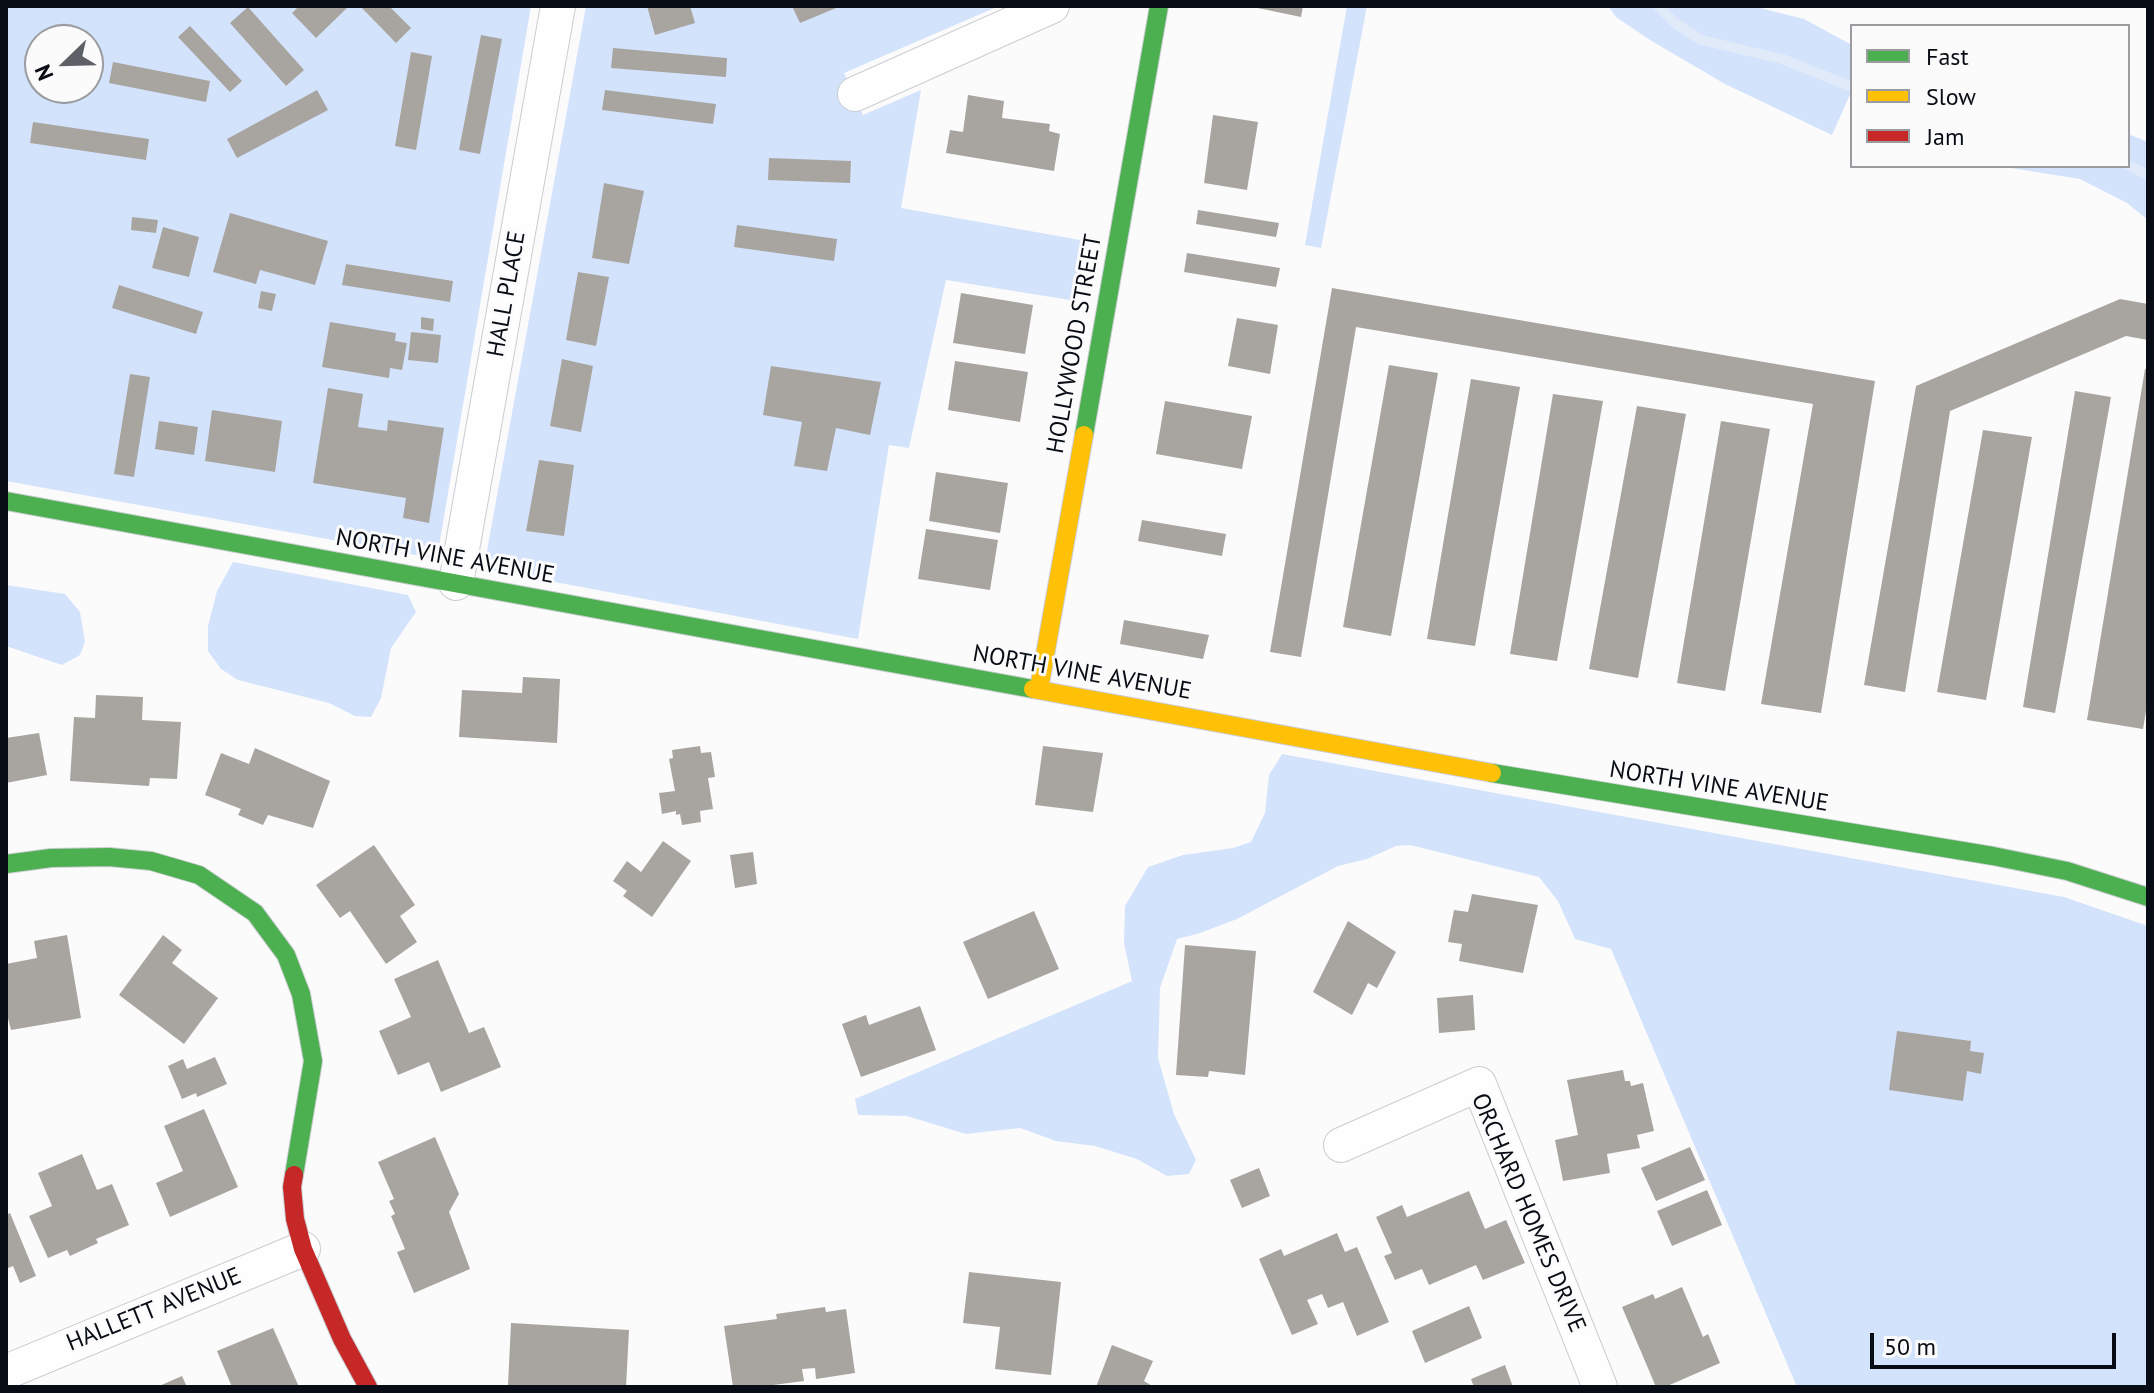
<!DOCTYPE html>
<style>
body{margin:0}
#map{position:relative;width:2154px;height:1393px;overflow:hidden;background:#fbfbfb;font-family:"PT Sans",sans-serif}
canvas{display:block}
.frame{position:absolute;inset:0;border:8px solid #080d15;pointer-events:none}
.legend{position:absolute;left:1850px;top:24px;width:280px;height:144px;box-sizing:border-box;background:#fbfbfb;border:2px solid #9a9c9f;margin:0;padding:10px 14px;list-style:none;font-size:24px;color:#080d15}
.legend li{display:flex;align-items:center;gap:16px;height:40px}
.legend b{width:40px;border:2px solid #9a9c9f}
.north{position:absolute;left:24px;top:24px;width:80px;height:80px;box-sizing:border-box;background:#fbfbfb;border:2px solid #9a9c9f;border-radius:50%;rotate:247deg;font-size:22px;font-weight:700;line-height:32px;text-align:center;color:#080d15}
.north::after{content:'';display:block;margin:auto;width:28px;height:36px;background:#5d6066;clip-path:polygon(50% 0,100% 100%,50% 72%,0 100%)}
.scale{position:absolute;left:1870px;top:1333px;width:246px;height:36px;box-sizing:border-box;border:4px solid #080d15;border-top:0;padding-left:10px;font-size:24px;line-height:28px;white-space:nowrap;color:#080d15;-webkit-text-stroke:6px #fbfbfb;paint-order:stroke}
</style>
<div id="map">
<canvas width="2154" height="1393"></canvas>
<div class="frame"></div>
<ul class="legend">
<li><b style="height:10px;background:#4caf50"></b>Fast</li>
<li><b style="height:10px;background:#ffc107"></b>Slow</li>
<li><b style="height:10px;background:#c62828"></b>Jam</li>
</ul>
<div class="north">N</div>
<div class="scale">50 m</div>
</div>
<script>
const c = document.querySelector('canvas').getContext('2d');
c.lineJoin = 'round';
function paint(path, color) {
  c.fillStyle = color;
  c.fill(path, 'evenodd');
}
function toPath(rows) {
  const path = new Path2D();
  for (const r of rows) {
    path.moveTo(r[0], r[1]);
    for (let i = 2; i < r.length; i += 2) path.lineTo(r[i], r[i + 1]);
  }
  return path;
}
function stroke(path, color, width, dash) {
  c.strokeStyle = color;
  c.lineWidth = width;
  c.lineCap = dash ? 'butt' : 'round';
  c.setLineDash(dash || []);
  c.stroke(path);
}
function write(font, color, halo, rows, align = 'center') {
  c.font = font + ' "PT Sans",sans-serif';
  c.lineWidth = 6;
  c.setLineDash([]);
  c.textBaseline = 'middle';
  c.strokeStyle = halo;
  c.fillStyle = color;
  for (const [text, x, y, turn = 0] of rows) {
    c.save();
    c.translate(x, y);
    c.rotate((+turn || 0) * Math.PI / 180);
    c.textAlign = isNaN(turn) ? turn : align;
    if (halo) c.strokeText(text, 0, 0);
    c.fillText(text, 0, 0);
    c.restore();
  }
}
const green = toPath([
 [6,6,531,6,438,552,432,558,6,481],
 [40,40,88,40,88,88,40,88],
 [586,6,999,6,844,73,863,115,921,90,901,208,1086,241,1076,301,946,280,909,448,889,445,858,639,491,570,487,566,486,556],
 [1347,6,1367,6,1321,248,1305,245],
 [1608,6,1752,6,1804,19,1852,45,1852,90,1832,135,1725,84,1650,40,1616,17],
 [2128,134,2148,142,2148,220,2127,203,2080,179,1998,166,2128,166],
 [233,562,408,595,416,612,391,648,381,698,371,717,355,716,329,703,238,680,221,669,208,651,208,626,217,591],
 [6,585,65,594,80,612,85,642,80,655,62,665,6,646],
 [1282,754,2064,897,2148,926,2148,1387,1797,1387,1611,949,1575,939,1558,901,1539,877,1410,845,1396,846,1367,859,1338,866,1237,919,1197,934,1177,939,1160,988,1158,1058,1174,1114,1196,1160,1189,1174,1167,1176,1137,1159,1095,1146,1056,1141,1020,1128,966,1134,907,1116,858,1115,855,1099,1132,981,1124,943,1125,906,1148,867,1183,855,1233,848,1251,842,1265,813,1269,775]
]);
const stream = toPath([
 [1658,6,1675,23,1701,40,1782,59,1852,87],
 [2128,165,2148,175]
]);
const building = toPath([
 [299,6,349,6,316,38,292,13],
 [360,6,389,6,411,28,396,43],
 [647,6,690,6,695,23,655,35],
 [792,6,841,6,800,23],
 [1248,6,1303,6,1301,17],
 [248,7,304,70,286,86,230,23],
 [190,26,242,81,230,92,178,37],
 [481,35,502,39,480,154,459,150],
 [613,48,727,58,726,77,611,68],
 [411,52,432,56,416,150,395,146],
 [113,62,210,81,206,102,109,83],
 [317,90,328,110,237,158,227,139],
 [605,90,716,104,713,124,602,110],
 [968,95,1004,101,1002,118,1050,124,1049,131,1060,134,1054,171,946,153,950,130,963,132],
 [1213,115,1258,122,1247,190,1204,183],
 [33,122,149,139,146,160,30,143],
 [769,158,851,161,850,183,768,180],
 [604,183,644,191,629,264,592,258],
 [1198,210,1279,223,1276,237,1196,224],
 [230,213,328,241,315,285,260,270,256,284,213,272],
 [132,217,158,220,156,233,131,230],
 [737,225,837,239,834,261,734,247],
 [163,227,199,237,189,277,152,268],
 [1187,253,1280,268,1276,287,1184,272],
 [346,264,453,281,450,302,342,285],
 [578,272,609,277,596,346,566,340],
 [119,285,203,312,196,334,112,308],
 [1332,288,1875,381,1821,713,1761,704,1813,404,1356,327,1301,657,1270,652],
 [261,291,276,294,272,311,258,308],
 [961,293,1033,305,1025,354,953,343],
 [2120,299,2148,304,2148,340,2126,336,1950,411,1905,692,1864,685,1916,386],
 [421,317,434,319,433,331,421,329],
 [1237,318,1278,325,1270,374,1228,366],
 [330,322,396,333,395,341,407,343,402,370,390,368,389,378,322,367],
 [411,332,441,335,438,363,408,360],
 [562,359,593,366,581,432,550,426],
 [955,361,1028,372,1020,422,948,410],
 [1389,365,1438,373,1391,636,1343,627],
 [771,366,881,382,870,435,836,428,827,471,794,466,802,422,763,415],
 [2145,369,2148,369,2148,699,2143,729,2087,720],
 [130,374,150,377,134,477,114,474],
 [1471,379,1520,387,1475,646,1427,639],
 [328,388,363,394,358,427,387,431,388,420,444,428,429,523,403,518,406,498,313,483],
 [2075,391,2111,397,2055,713,2023,707],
 [1553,394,1603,401,1557,661,1510,654],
 [1165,401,1252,416,1242,469,1156,454],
 [1637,406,1686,414,1638,678,1589,669],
 [212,410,282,421,275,472,205,461],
 [159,421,198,427,194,455,155,449],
 [1721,421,1770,429,1725,691,1677,683],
 [1983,430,2032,437,1986,700,1937,692],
 [539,460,574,465,564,536,526,531],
 [936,472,1008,483,1000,533,929,521],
 [1142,520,1226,534,1222,556,1138,541],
 [926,529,998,540,990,590,918,579],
 [1124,620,1209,635,1203,659,1120,644],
 [523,677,560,679,557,743,459,737,462,690,522,693],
 [96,695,143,697,142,720,181,722,177,779,150,778,149,786,70,781,74,717,95,718],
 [39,733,47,775,6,783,6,738],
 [700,746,701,753,711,752,715,777,708,778,713,809,700,811,701,822,682,825,680,814,676,815,676,811,662,814,659,793,675,791,669,759,673,758,672,750],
 [1043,746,1103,753,1093,812,1035,805],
 [255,748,330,781,313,828,268,815,263,825,238,815,241,809,205,795,221,753,249,764],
 [663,841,691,861,652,917,623,896,627,891,613,881,627,861,641,872],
 [374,845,415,905,400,916,417,942,386,964,350,911,340,918,316,885],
 [753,852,757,884,735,888,730,855],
 [1472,894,1538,905,1523,973,1459,961,1462,944,1448,942,1454,910,1468,912],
 [1034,911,1059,969,988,999,963,942],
 [1348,921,1396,952,1377,988,1368,983,1352,1015,1313,992],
 [67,935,81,1018,11,1030,6,1010,6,964,37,958,34,941],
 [163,935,182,950,172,963,218,998,184,1044,119,995],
 [1185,945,1256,951,1245,1075,1209,1071,1208,1077,1176,1075],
 [438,960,469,1033,484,1027,501,1067,441,1092,429,1062,398,1075,379,1031,411,1017,394,979],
 [1473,995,1475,1030,1439,1033,1437,998],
 [920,1006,936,1050,861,1077,842,1024,866,1015,869,1025],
 [1897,1031,1971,1041,1970,1051,1984,1053,1981,1074,1967,1071,1963,1101,1889,1090],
 [215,1057,227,1084,197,1097,196,1093,182,1099,168,1066,183,1059,187,1069],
 [1623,1070,1625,1081,1630,1081,1631,1086,1643,1083,1654,1131,1637,1135,1640,1148,1607,1154,1610,1173,1563,1181,1555,1140,1578,1135,1567,1080],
 [204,1109,238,1187,170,1217,156,1183,183,1171,164,1126],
 [435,1137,459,1194,449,1212,470,1269,414,1293,397,1252,405,1249,391,1216,395,1214,389,1201,394,1199,378,1162],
 [1690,1147,1705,1180,1656,1201,1641,1168],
 [82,1154,97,1190,112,1184,129,1225,96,1239,98,1243,70,1256,67,1250,48,1258,29,1216,52,1206,38,1173],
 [1259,1168,1270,1196,1242,1208,1230,1180],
 [1707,1190,1722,1225,1672,1246,1657,1211],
 [1469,1191,1485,1229,1506,1220,1525,1263,1483,1280,1476,1265,1429,1285,1422,1269,1395,1280,1384,1256,1392,1253,1376,1217,1402,1205,1407,1217],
 [10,1213,36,1276,20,1283,13,1266,6,1269,6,1215],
 [1337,1233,1345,1252,1357,1247,1389,1322,1357,1336,1343,1302,1328,1308,1322,1294,1307,1300,1318,1324,1292,1335,1259,1259,1281,1249,1284,1256],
 [969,1272,1061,1282,1051,1375,995,1369,1000,1327,963,1323],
 [1682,1287,1703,1337,1708,1334,1720,1363,1665,1387,1656,1387,1622,1307,1653,1294,1655,1299],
 [1469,1306,1482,1338,1425,1363,1412,1331],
 [825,1307,826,1312,846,1309,855,1373,816,1379,815,1368,802,1369,804,1381,758,1387,733,1387,724,1326,777,1319,776,1314],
 [511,1323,629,1330,626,1387,508,1385],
 [273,1328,299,1387,232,1387,217,1351],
 [1112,1345,1153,1361,1144,1381,1154,1387,1096,1387],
 [1505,1365,1513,1387,1474,1387,1471,1379],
 [182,1376,187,1387,157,1387]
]);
const street = toPath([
 [855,94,1052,6],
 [456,583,558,6],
 [1341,1145,1479,1084,1600,1387],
 [6,1372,303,1249]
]);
const fast = toPath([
 [1084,435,1159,6],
 [6,501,1033,689],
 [1492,773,1993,856,2067,871,2148,897],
 [6,864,51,858,109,857,151,861,199,875,255,913,286,955,301,994,313,1061,294,1175]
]);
const slow = toPath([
 [1033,689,1492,773],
 [1039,689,1084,435]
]);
const jam = toPath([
 [294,1175,292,1187,295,1219,303,1249,342,1339,368,1387]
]);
const streetNames = [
 ["HALL PLACE",507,294,-80],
 ["HOLLYWOOD STREET",1075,344,-80],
 ["NORTH VINE AVENUE",445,557,10],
 ["NORTH VINE AVENUE",1082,673,10],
 ["NORTH VINE AVENUE",1719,787,9],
 ["ORCHARD HOMES DRIVE",1528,1213,67],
 ["HALLETT AVENUE",154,1310,-22]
];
paint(green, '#d4e3fc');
stroke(stream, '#e0eaf9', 10);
paint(building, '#a8a5a1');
stroke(street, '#cacdd1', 36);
stroke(fast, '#cacdd1', 20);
stroke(slow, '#cacdd1', 20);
stroke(jam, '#cacdd1', 20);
stroke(street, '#fefefe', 34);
stroke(fast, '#4caf50', 18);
stroke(slow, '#ffc107', 18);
stroke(jam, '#c62828', 18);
write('24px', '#080d15', '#fbfbfb', streetNames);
</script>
